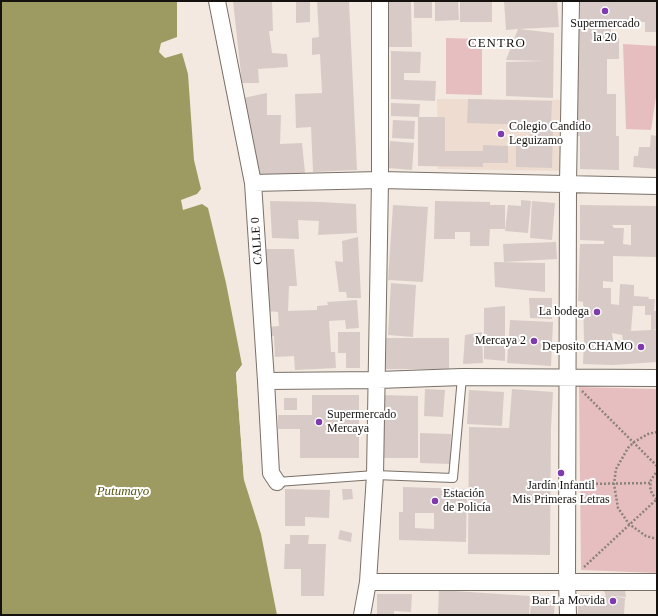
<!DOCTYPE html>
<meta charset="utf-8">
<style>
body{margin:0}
#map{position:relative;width:658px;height:616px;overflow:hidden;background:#f3e9e1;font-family:Georgia,serif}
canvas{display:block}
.frame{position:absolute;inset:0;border:2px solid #15110f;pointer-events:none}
</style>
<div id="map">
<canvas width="658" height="616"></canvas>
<div class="frame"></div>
</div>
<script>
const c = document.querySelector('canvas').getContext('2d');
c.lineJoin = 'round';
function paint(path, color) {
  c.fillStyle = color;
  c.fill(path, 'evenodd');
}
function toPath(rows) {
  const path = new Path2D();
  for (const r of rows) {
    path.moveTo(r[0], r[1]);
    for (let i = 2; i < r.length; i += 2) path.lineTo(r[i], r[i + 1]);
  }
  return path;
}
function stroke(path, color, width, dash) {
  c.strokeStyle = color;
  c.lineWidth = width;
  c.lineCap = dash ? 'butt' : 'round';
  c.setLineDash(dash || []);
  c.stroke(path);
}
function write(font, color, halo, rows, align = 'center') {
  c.font = font + ' Georgia,serif';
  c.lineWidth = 4;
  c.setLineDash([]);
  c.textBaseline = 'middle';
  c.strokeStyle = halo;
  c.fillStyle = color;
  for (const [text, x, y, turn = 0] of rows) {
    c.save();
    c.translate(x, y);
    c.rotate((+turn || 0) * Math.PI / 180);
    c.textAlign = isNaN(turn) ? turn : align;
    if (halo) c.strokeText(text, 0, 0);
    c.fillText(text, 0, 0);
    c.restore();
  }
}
const built = toPath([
 [437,99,565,100,563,171,438,169]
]);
const green = toPath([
 [446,38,482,39,482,95,446,94],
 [623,44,657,46,657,97,656,97,651,130,626,129],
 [579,387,657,389,657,573,581,570]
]);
const water = toPath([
 [1,1,177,1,177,37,161,43,159,52,165,58,182,53,188,74,194,160,201,189,197,194,181,200,183,210,202,204,208,208,226,283,242,365,236,373,244,480,261,534,277,615,1,615]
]);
const pier = toPath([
 [242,365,243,366,238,374,246,480,244,480,236,373]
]);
const building = toPath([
 [233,1,272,1,273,31,269,31,272,53,287,54,288,67,258,69,259,83,242,83],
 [296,1,310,1,310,22,296,23],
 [317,1,349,1,357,170,313,172,311,127,296,128,295,94,322,93,320,54,312,55,312,38,319,37],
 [414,1,432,1,432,18,414,18],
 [435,1,458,1,459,20,435,21],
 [460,1,492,1,492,22,460,22],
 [504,1,557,1,559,27,519,29,554,33,553,98,506,96,506,62,544,61,506,60,518,29,506,30],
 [580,1,657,1,657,32,645,32,645,22,630,22,630,24,611,24,611,38,619,38,619,59,607,59,607,94,616,94,616,136,619,136,619,170,580,169,580,136,578,136,578,24,580,24],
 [388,2,411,2,412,47,389,47],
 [391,51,421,52,420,73,404,73,404,80,436,81,435,101,391,99],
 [267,93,267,115,281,115,280,144,302,143,305,173,253,182,243,98],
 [468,99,552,101,551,125,553,125,552,168,516,167,516,141,530,141,531,125,467,123],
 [391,103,420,104,419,117,445,117,445,151,483,151,483,145,508,146,508,163,483,163,483,167,418,166,418,117,419,117,391,116],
 [393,120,415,121,414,139,392,138],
 [651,135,657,136,657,169,633,167,634,156,638,156,639,147,650,147],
 [390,141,414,143,412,170,388,168],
 [521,200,531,201,528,233,505,231,508,205,521,206],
 [270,201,321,202,356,204,357,233,318,235,319,221,298,220,299,239,272,238],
 [435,201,490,202,490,205,505,205,505,229,490,229,489,246,470,246,470,232,455,232,455,239,434,239],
 [532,201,555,203,552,240,530,238],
 [393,205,428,207,423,282,388,280],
 [580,205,657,206,657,257,613,256,613,282,603,281,603,288,611,288,611,304,619,305,620,284,634,285,634,296,649,297,648,299,655,299,654,311,657,311,657,329,652,330,657,330,657,362,613,365,583,364,584,339,583,302,578,301,580,244,604,244,604,241,580,240],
 [612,225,631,225,631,245,623,244,624,228,614,228],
 [633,306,645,306,645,315,651,315,651,330,631,331],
 [612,333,622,335,623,341,613,340],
 [358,237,361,298,347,298,346,292,339,292,335,261,343,262,342,241],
 [556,242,557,259,504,262,503,244],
 [258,249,294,249,297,286,289,286,288,311,317,310,317,306,328,305,327,302,357,300,359,328,346,329,345,320,329,321,331,352,335,352,336,368,295,370,294,356,275,357,274,336,268,336,268,327,279,326,278,312,266,311],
 [494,262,545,263,545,292,495,287],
 [391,283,416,285,413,337,388,335],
 [529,298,552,298,552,319,530,318],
 [505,306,505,361,484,359,484,308],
 [510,320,553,322,551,366,507,363],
 [338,332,360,332,360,368,346,368,346,353,338,353],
 [482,332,483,363,463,364,465,335],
 [386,338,449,338,449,369,386,369],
 [425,389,445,390,443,417,424,416],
 [512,389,553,392,551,428,550,555,468,554,469,427,509,428],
 [469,390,504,392,502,426,467,424],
 [312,395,359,395,359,458,300,458,300,429,278,429,278,415,312,415],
 [382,395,418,396,418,458,382,458],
 [284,398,297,398,297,410,284,410],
 [420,433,451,434,450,464,420,463],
 [403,487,467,489,466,542,399,540,399,512,403,512],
 [415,513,434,513,434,529,415,528],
 [285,489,330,490,329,518,305,517,305,526,285,526],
 [342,489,352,489,353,499,343,500],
 [340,530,352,533,351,542,338,539],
 [290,535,309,535,308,544,326,544,324,596,301,596,301,569,284,569,285,544,290,544],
 [439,590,530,596,529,615,438,615],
 [604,591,625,591,626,597,611,596,625,598,624,615,578,615,578,595,606,596],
 [377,594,412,594,411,612,394,611,394,615,377,615],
 [531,599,555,600,554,615,530,615]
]);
const path = toPath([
 [582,391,657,466],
 [657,432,648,434,634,442,628,448,616,469,614,484,618,508,629,524,646,536,657,539],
 [580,484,651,483],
 [657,499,652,494,650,487,651,480,657,471],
 [584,567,657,499]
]);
const lane = toPath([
 [277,482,375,475,453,478,462,377]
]);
const street = toPath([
 [217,1,253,183,266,381,271,473,277,482],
 [253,183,380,180,657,186],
 [266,381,378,380,462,377,657,378],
 [368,582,657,582],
 [362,615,368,582,375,475,380,180,380,1],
 [568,615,567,581,568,184,571,1]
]);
const markers = [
 [605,11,4,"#7e3aae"],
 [501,134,4,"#7e3aae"],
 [597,312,4,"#7e3aae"],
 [534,341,4,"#7e3aae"],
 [641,347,4,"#7e3aae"],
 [319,422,4,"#7e3aae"],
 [561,473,4,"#7e3aae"],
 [435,501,4,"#7e3aae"],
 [613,601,4,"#7e3aae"]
];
const poiNames = [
 ["Supermercado",605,24,"center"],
 ["la 20",605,38,"center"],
 ["Colegio Candido",509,127,"left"],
 ["Leguizamo",509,141,"left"],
 ["La bodega",589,312],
 ["Mercaya 2",526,341],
 ["Deposito CHAMO",633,347],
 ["Supermercado",327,415,"left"],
 ["Mercaya",327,429,"left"],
 ["Jardín Infantil",561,486,"center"],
 ["Mis Primeras Letras",561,500,"center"],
 ["Estación",443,494,"left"],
 ["de Policía",443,508,"left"],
 ["Bar La Movida",605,601]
];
const streetNames = [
 ["CALLE 0",257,241,-94]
];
const neighbourhoodNames = [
 ["CENTRO",497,44]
];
const waterNames = [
 ["Putumayo",123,492]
];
paint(built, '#eddccf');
paint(green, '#e7bebf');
paint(water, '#9d9b62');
paint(pier, '#f3e9e1');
paint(building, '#d8cbc7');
stroke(lane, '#797068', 10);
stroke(street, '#797068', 18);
stroke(path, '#89827d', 2.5, [2, 2]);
stroke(lane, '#fff', 8);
stroke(street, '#fff', 16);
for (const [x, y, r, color] of markers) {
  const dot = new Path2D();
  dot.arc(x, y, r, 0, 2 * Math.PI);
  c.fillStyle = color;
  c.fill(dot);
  stroke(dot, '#fff', 1.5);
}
write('12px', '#15110f', '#fff', poiNames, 'right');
write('12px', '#15110f', '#fff', streetNames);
c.letterSpacing = '1px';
write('13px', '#15110f', '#fff', neighbourhoodNames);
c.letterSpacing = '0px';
write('italic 13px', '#595611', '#fff', waterNames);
</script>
